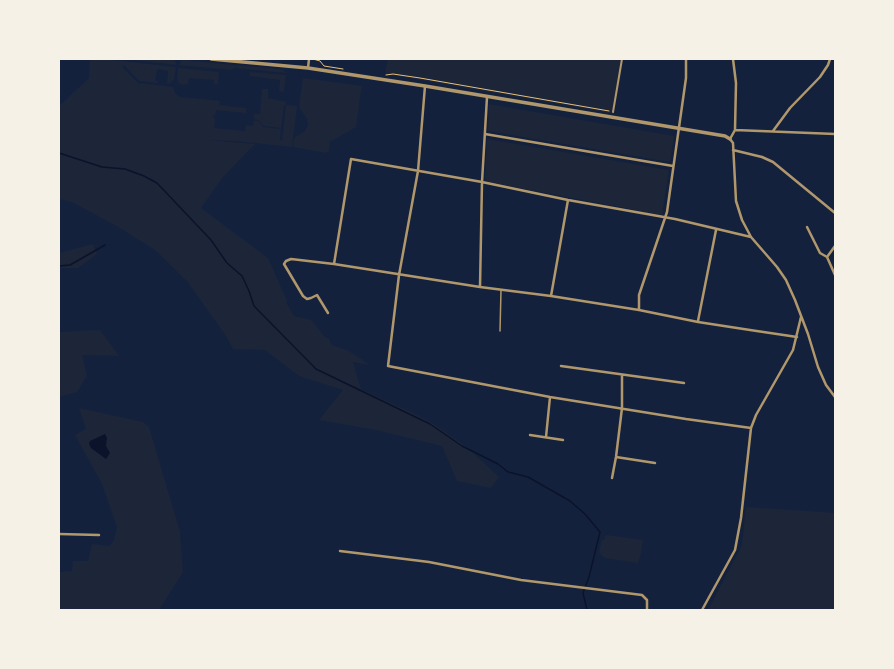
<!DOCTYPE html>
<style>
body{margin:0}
#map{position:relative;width:894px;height:669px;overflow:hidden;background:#14213d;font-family:Roboto,sans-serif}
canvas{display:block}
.frame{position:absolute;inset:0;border:60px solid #f6f1e7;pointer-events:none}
</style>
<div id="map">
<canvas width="894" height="669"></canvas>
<div class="frame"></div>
</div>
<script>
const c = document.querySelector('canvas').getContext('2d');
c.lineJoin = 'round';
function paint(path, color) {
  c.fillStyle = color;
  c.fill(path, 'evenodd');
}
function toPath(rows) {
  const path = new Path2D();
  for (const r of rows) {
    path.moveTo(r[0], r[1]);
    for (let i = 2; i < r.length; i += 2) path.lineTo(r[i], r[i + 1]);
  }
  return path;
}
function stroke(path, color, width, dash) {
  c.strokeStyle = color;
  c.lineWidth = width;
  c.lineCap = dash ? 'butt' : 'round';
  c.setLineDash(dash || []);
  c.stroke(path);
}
const green = toPath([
 [90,59,103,59,176,67,174,79,170,83,167,84,168,71,158,69,157,70,155,80,158,81,158,83,139,81,124,65,122,67,139,84,140,83,173,87,175,93,180,97,220,101,219,105,246,108,246,113,216,110,215,116,213,115,213,117,215,118,214,128,245,131,246,125,253,126,254,121,258,121,263,127,281,129,280,140,282,141,286,105,284,105,281,128,264,126,258,120,254,119,254,114,260,114,262,89,268,89,268,98,286,102,286,105,297,106,292,147,235,141,208,140,255,144,223,177,201,208,268,258,287,301,286,302,294,316,311,320,325,337,329,339,332,345,349,351,370,365,353,362,361,389,413,413,432,423,468,448,499,477,491,488,457,481,442,446,376,430,319,420,343,390,299,376,265,350,233,349,226,336,187,281,155,250,120,228,72,202,59,199,59,106,89,78],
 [124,59,174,59,176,63,176,65],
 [388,59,623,59,614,114,385,74],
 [182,60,245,66,245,67,246,66,270,68,270,70,270,68,283,70,286,73,234,68,232,70,179,65],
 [178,68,219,72,218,84,214,84,214,80,189,78,188,84,182,85,179,83,177,79],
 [250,72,286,75,284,90,282,92,279,91,280,80,250,76],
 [303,78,362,86,360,97,356,127,330,142,329,151,326,153,293,147,294,138,305,131,308,125,307,119,299,107],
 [489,104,674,136,670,162,488,131],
 [487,139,669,170,662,215,488,182,485,179],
 [93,244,97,254,78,268,59,268,59,253],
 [100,330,119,356,82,355,87,376,77,392,59,397,59,332],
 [79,408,143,422,149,427,180,532,183,572,159,610,59,610,59,572,72,571,73,561,88,561,92,544,110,546,114,540,117,527,102,484,75,435,86,429],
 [746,507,835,513,835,610,708,610,742,545],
 [606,535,643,540,641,553,638,563,605,558,602,556,599,552,602,540,604,540]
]);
const water = toPath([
 [105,434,107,438,106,446,110,453,106,459,91,448,89,444,90,441]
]);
const stream = toPath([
 [59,153,102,167,125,169,144,176,157,183,211,240,227,263,242,276,249,291,254,306,316,369,430,424,462,446,498,464,508,472,528,477,570,501,585,514,600,532,589,577,583,593,587,610],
 [59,266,70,265,105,245]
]);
const path = toPath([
 [313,59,320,61,324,66,343,69],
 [386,75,393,74,420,78,609,111]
]);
const service = toPath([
 [500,331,501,290]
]);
const pedestrian = toPath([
 [613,112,622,59]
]);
const minor = toPath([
 [733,59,736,83,735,130,730,139,733,143,736,201,742,220,751,237,777,267,786,280,795,300,808,334,818,367,826,385,835,397],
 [308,68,309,59],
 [425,86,418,171,399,275,388,366,550,397,686,419,751,428],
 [735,130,835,134],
 [773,131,790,108,820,77,828,65,830,59],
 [485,134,673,166],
 [733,150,762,157,773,162,835,213],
 [807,227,820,253,827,257,835,246],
 [827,257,835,275],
 [334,264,351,159,482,182,568,200,675,219,751,237],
 [480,287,482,182,487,97],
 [551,296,568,200],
 [639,310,639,295,667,212,686,78,686,59],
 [328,313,317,295,311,298,307,299,303,296,284,264,286,261,291,259,334,264,480,287,551,296,639,310,698,322,750,330,797,337],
 [698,321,716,230],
 [561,366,684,383],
 [530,435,563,440],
 [546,437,550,397],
 [616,457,655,463],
 [612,478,616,457,622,408,622,375],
 [59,534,99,535],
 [340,551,429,562,521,580,642,595,647,600,647,610],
 [702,610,735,550,741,518,751,428,756,415,793,350,801,317]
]);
const tertiary = toPath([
 [211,59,308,68,425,86,725,136,730,139]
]);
paint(green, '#1d2539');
paint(water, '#0b132b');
stroke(stream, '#0b132b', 1.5);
stroke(path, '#e5c07b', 1);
stroke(service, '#b1986c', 1.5);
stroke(pedestrian, '#b1986c', 2);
stroke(minor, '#b1986c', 2.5);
stroke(tertiary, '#b1986c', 3.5);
</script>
